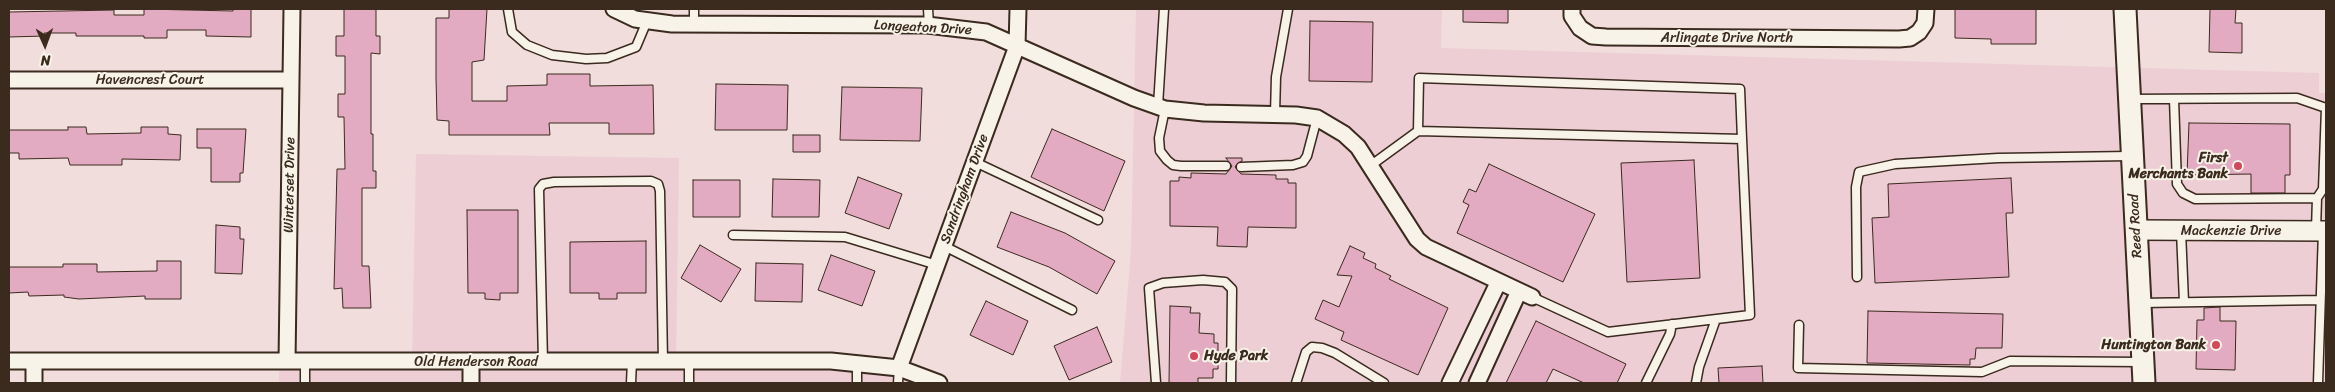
<!DOCTYPE html>
<style>
body{margin:0}
#map{position:relative;width:2335px;height:392px;overflow:hidden;background:#f1dddc;font-family:Sriracha,sans-serif}
canvas{display:block}
.frame{position:absolute;inset:0;border:10px solid #3b2a1e;pointer-events:none}
.north{position:absolute;left:20px;top:20px;width:50px;height:50px;-webkit-text-stroke:4px #f7f3e8;paint-order:stroke;rotate:178deg;font-size:14px;font-weight:700;line-height:20px;text-align:center;color:#3b2a1e}
.north::after{content:'';display:block;margin:auto;width:18px;height:22px;background:#3b2a1e;clip-path:polygon(50% 0,100% 100%,50% 72%,0 100%)}
</style>
<div id="map">
<canvas width="2335" height="392"></canvas>
<div class="frame"></div>
<div class="north">N</div>
</div>
<script>
const c = document.querySelector('canvas').getContext('2d');
c.lineJoin = 'round';
function paint(path, color) {
  c.fillStyle = color;
  c.fill(path, 'evenodd');
}
function toPath(rows) {
  const path = new Path2D();
  for (const r of rows) {
    path.moveTo(r[0], r[1]);
    for (let i = 2; i < r.length; i += 2) path.lineTo(r[i], r[i + 1]);
  }
  return path;
}
function stroke(path, color, width, dash) {
  c.strokeStyle = color;
  c.lineWidth = width;
  c.lineCap = dash ? 'butt' : 'round';
  c.setLineDash(dash || []);
  c.stroke(path);
}
function write(font, color, halo, rows, align = 'center') {
  c.font = font + ' Sriracha,sans-serif';
  c.lineWidth = 4;
  c.setLineDash([]);
  c.textBaseline = 'middle';
  c.strokeStyle = halo;
  c.fillStyle = color;
  for (const [text, x, y, turn = 0] of rows) {
    c.save();
    c.translate(x, y);
    c.rotate((+turn || 0) * Math.PI / 180);
    c.textAlign = isNaN(turn) ? turn : align;
    if (halo) c.strokeText(text, 0, 0);
    c.fillText(text, 0, 0);
    c.restore();
  }
}
const built = toPath([
 [1136,9,1442,9,1441,48,2319,73,2319,93,2326,93,2326,383,1120,383,1131,251],
 [416,154,679,158,676,364,877,369,927,383,279,383,279,363,412,363]
]);
const building = toPath([
 [144,9,233,11,233,9,251,9,251,37,206,36,206,30,167,30,167,38,144,38,144,36,76,36,76,33,44,33,45,36,9,37,9,12,114,10,114,15,144,15,144,9],
 [344,9,376,9,376,36,380,36,380,54,371,53,371,134,373,134,373,171,376,171,376,188,362,188,362,266,369,266,371,308,343,308,342,288,334,289,337,169,345,169,344,117,338,117,338,94,345,94,345,56,336,56,336,36,344,36,344,9],
 [449,9,487,9,484,60,472,62,472,101,507,101,507,86,547,85,547,74,590,74,590,86,653,85,654,134,609,134,609,123,549,123,550,135,449,135,449,121,437,120,436,78,436,18,449,18,449,9],
 [1463,9,1508,9,1508,23,1463,22,1463,9],
 [1955,9,2036,9,2036,44,1991,44,1991,39,1955,38,1955,9],
 [2210,9,2236,9,2235,23,2242,23,2242,53,2209,52,2210,9],
 [1310,21,1373,22,1372,82,1309,81,1310,21],
 [716,84,788,85,787,130,715,130,716,84],
 [842,87,922,88,920,141,840,140,842,87],
 [2189,123,2290,124,2290,175,2285,175,2285,193,2251,193,2251,174,2187,175,2189,123],
 [68,127,86,127,87,134,141,133,141,127,168,127,168,134,181,135,180,160,122,159,122,165,70,165,68,158,19,159,19,153,9,153,9,130,68,130,68,127],
 [197,129,246,129,243,173,240,173,240,182,211,182,211,148,197,148,197,129],
 [1052,129,1125,161,1104,211,1031,177,1052,129],
 [793,135,820,135,820,152,793,152,793,135],
 [1226,158,1242,158,1242,161,1238,163,1235,167,1241,174,1276,175,1276,179,1288,179,1288,183,1296,183,1296,228,1248,227,1247,247,1217,246,1218,227,1170,226,1170,181,1179,181,1179,177,1191,178,1191,173,1226,174,1232,166,1226,158],
 [1694,160,1700,278,1627,282,1621,163,1694,160],
 [1489,164,1595,214,1563,282,1457,233,1469,205,1463,202,1469,189,1476,192,1489,164],
 [858,177,902,194,889,229,845,213,858,177],
 [2011,178,2013,213,2006,213,2009,277,1875,283,1872,218,1889,217,1888,184,2011,178],
 [773,179,820,180,819,217,772,217,773,179],
 [693,180,740,180,740,217,693,217,693,180],
 [467,210,518,210,518,293,500,293,500,300,485,299,485,293,468,293,467,210],
 [1011,212,1065,233,1115,261,1097,294,1049,267,997,247,1011,212],
 [216,225,240,227,240,239,244,239,242,274,215,273,216,225],
 [646,241,646,293,617,293,617,299,599,299,599,293,570,293,570,242,646,241],
 [700,245,741,269,721,302,681,278,700,245],
 [1350,246,1365,253,1363,258,1376,264,1375,268,1391,276,1389,279,1448,308,1418,375,1341,340,1344,332,1315,319,1323,300,1339,307,1352,276,1337,275,1350,246],
 [831,255,875,271,862,306,818,290,831,255],
 [157,261,181,261,181,299,145,299,145,296,79,299,64,297,64,295,29,296,28,292,9,293,9,267,63,267,63,264,97,264,97,272,157,271,157,261],
 [756,263,803,264,802,302,755,301,756,263],
 [986,301,1028,321,1013,355,970,335,986,301],
 [1170,306,1191,307,1190,313,1200,313,1199,333,1214,334,1214,343,1218,343,1218,369,1213,369,1213,378,1198,378,1198,383,1169,383,1170,306],
 [2220,307,2220,321,2236,321,2235,370,2196,369,2197,320,2204,320,2204,308,2220,307],
 [1868,311,2003,314,2002,348,1976,348,1975,359,1970,359,1970,365,1867,363,1868,311],
 [1536,321,1626,364,1617,383,1584,383,1553,369,1546,383,1506,383,1536,321],
 [1097,327,1112,362,1069,380,1054,346,1097,327],
 [1762,366,1763,383,1719,383,1718,368,1762,366]
]);
const service = toPath([
 [508,9,512,32,527,45,552,55,586,59,607,58,636,47,647,21],
 [694,9,694,24],
 [928,9,929,25],
 [2130,99,2297,98,2326,108,2323,189,2317,198],
 [2174,99,2177,184,2183,193,2195,199,2317,198,2316,230],
 [1158,106,1164,9],
 [1165,109,1159,138,1160,151,1167,160,1173,165,1181,166,1226,166],
 [1275,114,1276,77,1288,9],
 [1418,131,1419,78,1740,89,1742,139],
 [975,162,1098,220],
 [1370,166,1418,131,1742,139,1750,315,1608,332,1532,297],
 [1241,167,1293,165,1303,162,1307,156,1317,118],
 [2181,231,2184,302],
 [733,235,845,237,937,265],
 [944,246,1072,310],
 [1857,277,1856,187,1859,172,1895,164,1998,158,2130,156],
 [2142,303,2320,300],
 [1799,325,1798,368,1982,372,2010,361,2141,362],
 [543,362,539,189,543,184,554,182,651,181,658,184,660,191,663,362],
 [857,364,857,383],
 [305,383,305,361],
 [631,383,632,361],
 [689,383,689,362],
 [898,383,899,368],
 [1156,383,1149,288,1163,283,1203,280,1225,282,1232,289,1231,383],
 [1296,383,1306,352,1312,347,1322,348,1335,353,1384,383],
 [1646,383,1670,334,1672,324],
 [1696,383,1699,367,1716,319],
 [2318,383,2323,231]
]);
const minor = toPath([
 [614,9,635,19,672,24,927,25,986,32,1134,98,1165,109,1204,113,1296,115,1317,118,1344,134,1358,147,1417,239,1426,247,1532,297],
 [1572,9,1572,16,1580,28,1592,36,1606,37,1899,39,1910,38,1919,32,1925,23,1926,9],
 [9,80,291,80],
 [9,361,831,361,899,368,939,383],
 [34,361,34,383],
 [287,361,292,9],
 [899,368,1017,46,1018,9],
 [471,383,471,362],
 [1450,383,1498,283],
 [1477,383,1519,291]
]);
const tertiary = toPath([
 [2137,230,2326,231]
]);
const secondary = toPath([
 [2125,9,2144,383]
]);
const markers = [
 [2238,166,5,"#d1495b"],
 [2216,345,5,"#d1495b"],
 [1194,356,5,"#d1495b"]
];
const streetNames = [
 ["Longeaton Drive",923,28,3],
 ["Arlingate Drive North",1727,38],
 ["Havencrest Court",150,80],
 ["Winterset Drive",290,185,-89],
 ["Sandringham Drive",965,189,-70],
 ["Reed Road",2136,226,-93],
 ["Mackenzie Drive",2231,231],
 ["Old Henderson Road",476,362]
];
const poiNames = [
 ["First",2228,158],
 ["Merchants Bank",2228,174],
 ["Huntington Bank",2206,345],
 ["Hyde Park",1204,356,"left"]
];
paint(built, '#edced4');
paint(building, '#e3abc1');
stroke(building, '#3b2a1e', 1);
stroke(service, '#3b2a1e', 11);
stroke(minor, '#3b2a1e', 19);
stroke(tertiary, '#3b2a1e', 22);
stroke(secondary, '#3b2a1e', 25);
stroke(service, '#f7f3e8', 8);
stroke(minor, '#f7f3e8', 15);
stroke(tertiary, '#f7f3e8', 19);
stroke(secondary, '#f7f3e8', 21);
for (const [x, y, r, color] of markers) {
  const dot = new Path2D();
  dot.arc(x, y, r, 0, 2 * Math.PI);
  c.fillStyle = color;
  c.fill(dot);
  stroke(dot, '#f7f3e8', 2);
}
write('14px', '#3b2a1e', '#f7f3e8', streetNames);
write('bold 14px', '#3b2a1e', '#f7f3e8', poiNames, 'right');
</script>
